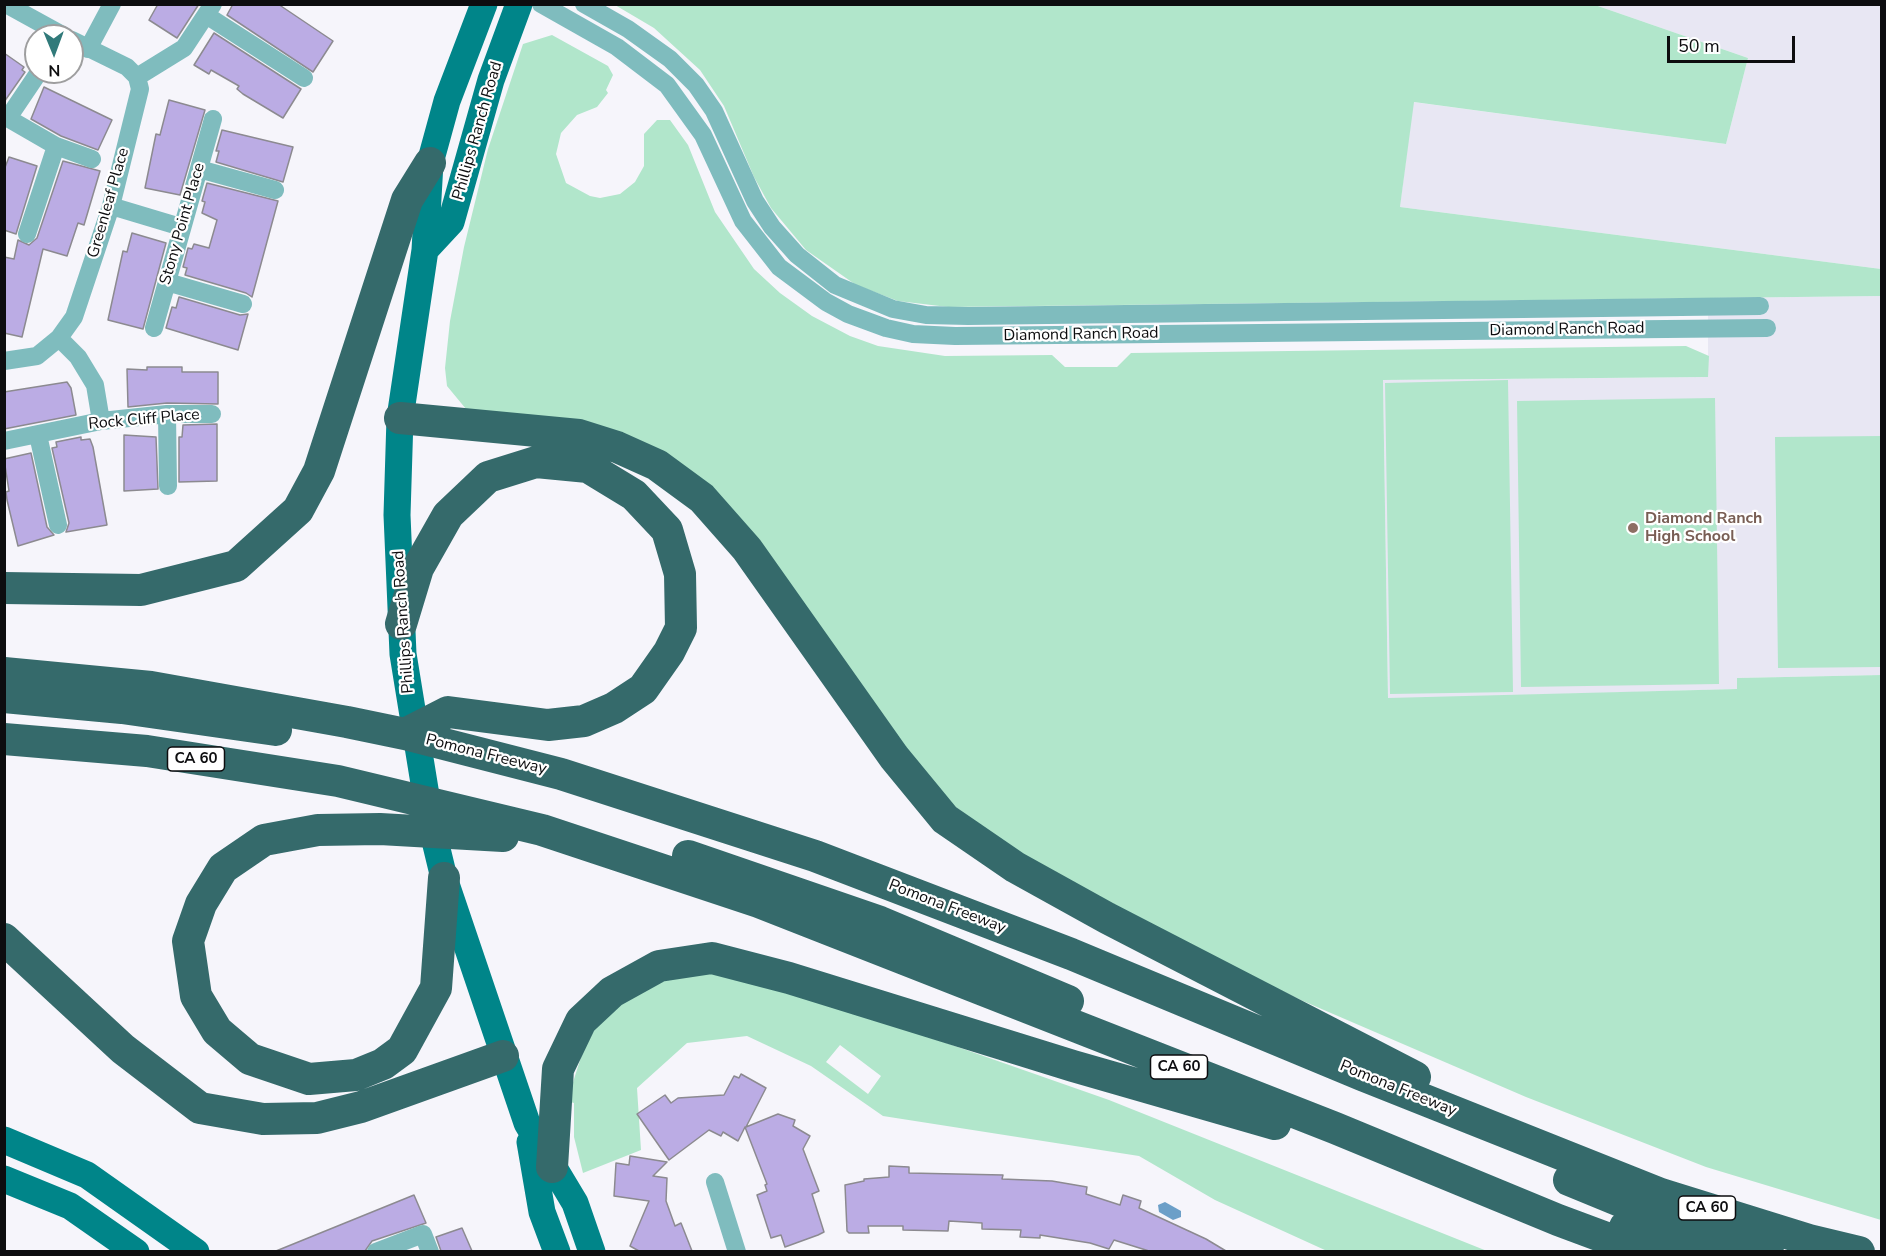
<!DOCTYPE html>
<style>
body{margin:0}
#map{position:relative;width:1886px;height:1256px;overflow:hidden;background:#f6f5fb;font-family:"Nunito Sans",sans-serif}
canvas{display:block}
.frame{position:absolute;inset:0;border:6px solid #0d0d0f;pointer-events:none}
.north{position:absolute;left:24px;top:24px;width:60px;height:60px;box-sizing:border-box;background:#fff;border:2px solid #9e9e9f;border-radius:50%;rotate:179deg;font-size:16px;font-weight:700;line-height:24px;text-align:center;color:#0d0d0f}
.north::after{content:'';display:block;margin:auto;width:21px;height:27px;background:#317a7a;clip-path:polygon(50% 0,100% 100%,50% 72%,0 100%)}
.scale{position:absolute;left:1667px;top:36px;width:128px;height:27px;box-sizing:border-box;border:3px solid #0d0d0f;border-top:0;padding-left:8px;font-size:18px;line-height:21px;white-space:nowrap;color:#0d0d0f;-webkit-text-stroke:4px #fff;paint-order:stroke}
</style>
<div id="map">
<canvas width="1886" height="1256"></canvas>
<div class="frame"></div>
<div class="north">N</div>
<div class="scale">50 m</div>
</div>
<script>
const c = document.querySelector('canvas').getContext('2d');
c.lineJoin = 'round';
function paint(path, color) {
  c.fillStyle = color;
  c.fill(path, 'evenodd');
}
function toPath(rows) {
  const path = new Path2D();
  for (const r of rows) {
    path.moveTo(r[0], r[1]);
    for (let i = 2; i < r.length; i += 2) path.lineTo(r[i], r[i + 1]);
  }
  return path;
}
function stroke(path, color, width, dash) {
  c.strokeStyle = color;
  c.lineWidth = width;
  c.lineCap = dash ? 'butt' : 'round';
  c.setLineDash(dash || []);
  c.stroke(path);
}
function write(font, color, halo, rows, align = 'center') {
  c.font = font + ' "Nunito Sans",sans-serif';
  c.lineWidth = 4.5;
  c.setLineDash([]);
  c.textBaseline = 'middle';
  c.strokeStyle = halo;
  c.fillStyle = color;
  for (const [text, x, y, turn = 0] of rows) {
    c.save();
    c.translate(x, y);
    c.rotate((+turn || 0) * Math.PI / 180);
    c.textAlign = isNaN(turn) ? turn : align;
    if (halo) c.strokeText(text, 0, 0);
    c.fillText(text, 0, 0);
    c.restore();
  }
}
const built = toPath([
 [1595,5,1881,5,1881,269,1400,207,1413,102,1726,144,1748,58],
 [1881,296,1881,675,1737,678,1737,689,1388,699,1383,380,1708,377,1708,298]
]);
const green = toPath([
 [615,5,1595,5,1748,58,1726,144,1414,102,1400,207,1881,269,1881,296,948,307,898,301,856,285,806,250,771,208,754,177,724,106,700,70,654,28],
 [552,35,608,66,613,75,606,90,608,93,597,107,577,115,561,133,556,154,566,183,590,196,600,198,620,194,635,182,644,166,644,134,657,120,670,120,688,145,715,212,754,269,780,293,812,316,850,336,878,346,945,356,1052,355,1065,367,1117,367,1131,353,1686,346,1709,356,1708,377,1383,380,1388,698,1737,689,1737,678,1881,675,1881,1220,1706,1167,1526,1097,1303,1001,1063,884,936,793,711,495,466,409,447,386,445,368,450,321,464,247,488,149,523,44],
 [1508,380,1513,692,1390,694,1385,383],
 [1715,398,1719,684,1521,687,1517,401],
 [1881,436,1881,667,1778,668,1775,437],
 [688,972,733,974,935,1039,1109,1100,1487,1251,1327,1251,1215,1200,1139,1156,883,1116,811,1066,747,1036,687,1043,637,1088,641,1150,583,1173,574,1137,574,1103,567,1101,582,1054,594,1030,611,1010,660,980],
 [840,1045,881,1076,868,1094,826,1062]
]);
const water = toPath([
 [1165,1202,1181,1211,1181,1217,1173,1220,1159,1212,1158,1205]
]);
const building = toPath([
 [158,4,199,4,177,38,149,20,158,4],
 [233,4,278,4,333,41,313,72,227,15,233,4],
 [214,33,301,89,283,118,243,94,237,89,239,86,211,70,209,74,194,65,214,33],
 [4,53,24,67,22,70,25,72,4,102,4,53],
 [44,87,112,120,98,150,61,136,31,119,44,87],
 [169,100,205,110,180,195,145,188,156,134,160,135,169,100],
 [222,130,293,147,283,182,216,162,219,151,216,151,222,130],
 [9,157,37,166,16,234,4,230,4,170,9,157],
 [63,161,100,171,84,225,78,223,67,256,43,249,22,337,4,333,4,257,14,259,18,240,29,245,37,238,63,161],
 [207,183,278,201,252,297,246,293,185,275,187,268,183,267,188,248,192,249,194,244,209,248,217,220,202,213,205,202,202,201,207,183],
 [132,233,166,243,143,329,108,320,123,251,127,252,132,233],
 [179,297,240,315,248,314,238,350,166,328,172,307,176,308,179,297],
 [147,367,182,367,182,372,218,372,218,404,167,403,128,407,127,369,147,370,147,367],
 [67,382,71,388,76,415,4,429,4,392,67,382],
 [217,424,217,481,179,482,179,437,182,437,183,425,217,424],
 [124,435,156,437,158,489,124,491,124,435],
 [81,437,81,440,90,439,93,447,107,525,66,532,69,523,52,448,57,447,56,442,81,437],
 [31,453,47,527,54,535,18,546,7,500,6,492,9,491,4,459,31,453],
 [741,1074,766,1088,746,1127,778,1114,795,1120,793,1126,810,1136,803,1149,819,1191,812,1194,824,1232,818,1235,785,1247,781,1235,771,1238,757,1195,767,1191,765,1185,767,1184,745,1127,738,1141,723,1132,721,1136,709,1130,669,1160,637,1114,665,1095,671,1103,678,1098,724,1095,734,1076,739,1078,741,1074],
 [630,1156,667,1162,653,1176,667,1178,666,1201,675,1226,681,1223,692,1251,639,1251,630,1246,649,1201,614,1196,616,1163,629,1165,630,1156],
 [889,1166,909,1167,909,1173,1003,1175,1002,1179,1052,1181,1087,1187,1086,1194,1120,1205,1123,1195,1141,1201,1139,1208,1206,1239,1226,1251,1149,1251,1114,1240,1109,1249,1090,1243,1040,1235,1040,1238,1020,1237,1021,1230,982,1229,982,1223,949,1221,948,1231,903,1230,903,1226,868,1226,869,1233,849,1233,847,1231,845,1185,864,1181,864,1179,889,1177,889,1166],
 [414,1195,426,1223,372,1241,365,1251,276,1251,414,1195],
 [462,1228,472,1251,441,1251,436,1237,462,1228]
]);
const street = toPath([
 [6,4,64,36],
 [541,4,617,47,667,85,703,135,743,221,779,267,826,302,848,314,886,328,913,334,955,336,1767,328],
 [584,4,628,29,670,59,696,85,714,111,755,201,772,227,797,255,835,285,893,309,926,315,968,316,1760,306],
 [206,15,304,78],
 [88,49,112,4],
 [137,77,184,48,213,4],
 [4,116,56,146,92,159],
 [8,118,39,72],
 [199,169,275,190],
 [111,206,181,227],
 [27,234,56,146],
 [167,282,243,304],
 [154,328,213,119],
 [59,338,78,357,95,385,101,421],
 [4,361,37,356,59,338,74,317,111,206,140,89,137,77,127,67,72,40],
 [167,414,168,486],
 [38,435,58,525],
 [4,441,101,421,167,414,212,414],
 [715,1182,737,1252],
 [376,1252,423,1234,430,1252]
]);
const primary = toPath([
 [484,4,447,101,430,163,425,250,400,418,397,515,403,654,430,820,444,878,527,1123,575,1203,592,1252],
 [425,250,451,222,491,80,519,4],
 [4,1140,87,1175,196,1252],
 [530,1142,542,1212,557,1252],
 [4,1179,70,1206,136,1252]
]);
const highway = toPath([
 [400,418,579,435,617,447,657,465,702,498,747,549,894,757,945,819,1015,867,1107,918,1415,1077],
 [4,588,141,590,236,566,298,510,319,471,407,200,430,163],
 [401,624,418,568,448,515,488,477,536,462,588,467,634,495,667,530,680,574,681,628,669,652,643,689,614,708,584,721,548,725,448,712,405,734],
 [4,673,151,687,347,722,405,734,561,774,815,856,1071,954,1362,1075,1661,1194,1809,1240,1859,1252],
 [4,697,122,708,276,730],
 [4,739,147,751,338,781,542,830,759,902,1335,1128,1558,1220,1644,1252],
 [688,856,880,922,1068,1001],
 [444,878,436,988,402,1050,383,1064,356,1075,309,1079,250,1059,217,1031,196,996,188,941,201,904,223,868,264,840,318,830,380,829,503,836],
 [4,939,123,1049,200,1108,263,1119,317,1118,361,1107,503,1056],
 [552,1167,558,1069,581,1021,612,992,659,966,712,958,789,978,1073,1066,1275,1124],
 [1569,1180,1642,1210,1768,1252],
 [1625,1227,1698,1252]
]);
const markers = [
 [1633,528,6,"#8d6e63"]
];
const shields = [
 [196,759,57],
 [1179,1067,57],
 [1707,1208,57]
];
const shieldNames = [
 ["CA 60",196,759],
 ["CA 60",1179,1067],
 ["CA 60",1707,1208]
];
const streetNames = [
 ["Phillips Ranch Road",478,131,-74],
 ["Greenleaf Place",109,203,-74],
 ["Stony Point Place",183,224,-74],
 ["Diamond Ranch Road",1567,330,-1],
 ["Diamond Ranch Road",1081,335,-1],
 ["Rock Cliff Place",144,420,-5],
 ["Phillips Ranch Road",404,622,-94],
 ["Pomona Freeway",486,755,14],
 ["Pomona Freeway",947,907,21],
 ["Pomona Freeway",1398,1089,22]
];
const educationNames = [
 ["Diamond Ranch",1645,519],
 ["High School",1645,537]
];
paint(built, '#e8e7f3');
paint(green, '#b1e6cb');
paint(water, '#6c9fc8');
paint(building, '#bbace4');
stroke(building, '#8c8a90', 1.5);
stroke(street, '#7fbcbe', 18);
stroke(primary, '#008589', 27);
stroke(highway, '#356a6b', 32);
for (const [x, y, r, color] of markers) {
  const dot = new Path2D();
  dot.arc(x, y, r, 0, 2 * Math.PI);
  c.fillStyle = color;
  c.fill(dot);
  stroke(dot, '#fff', 2);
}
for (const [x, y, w] of shields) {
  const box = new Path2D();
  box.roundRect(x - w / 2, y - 12, w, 24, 4.5);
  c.fillStyle = '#fff';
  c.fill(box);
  stroke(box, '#0d0d0f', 1.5);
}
write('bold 15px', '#0d0d0f', null, shieldNames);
write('16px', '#0d0d0f', '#fff', streetNames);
write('bold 16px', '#785e54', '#fff', educationNames, 'left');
</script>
